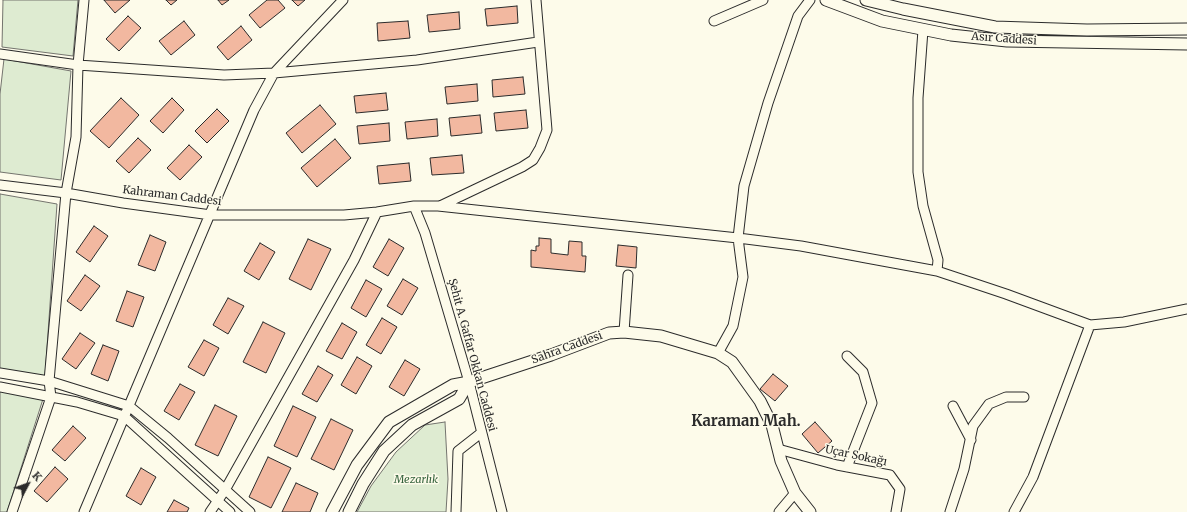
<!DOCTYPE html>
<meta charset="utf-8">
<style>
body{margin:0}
#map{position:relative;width:1187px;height:512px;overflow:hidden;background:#fdfbea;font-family:Merriweather,serif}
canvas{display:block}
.north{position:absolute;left:8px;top:464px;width:40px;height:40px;-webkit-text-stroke:3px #fdfbea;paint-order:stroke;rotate:49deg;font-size:11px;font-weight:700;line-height:16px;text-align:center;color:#2b2b2b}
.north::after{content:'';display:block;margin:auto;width:14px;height:18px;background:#2b2b2b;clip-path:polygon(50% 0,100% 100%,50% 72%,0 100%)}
</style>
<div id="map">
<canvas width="1187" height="512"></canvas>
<div class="north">K</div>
</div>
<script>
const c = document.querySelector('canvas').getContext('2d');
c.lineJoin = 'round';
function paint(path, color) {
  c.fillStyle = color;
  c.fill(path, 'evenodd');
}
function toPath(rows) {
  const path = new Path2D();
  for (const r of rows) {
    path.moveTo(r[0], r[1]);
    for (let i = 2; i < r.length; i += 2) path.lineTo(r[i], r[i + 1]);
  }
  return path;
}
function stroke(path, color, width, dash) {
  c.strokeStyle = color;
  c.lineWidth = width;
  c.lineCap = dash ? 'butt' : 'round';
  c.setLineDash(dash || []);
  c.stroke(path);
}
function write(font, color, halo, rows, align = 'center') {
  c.font = font + ' Merriweather,serif';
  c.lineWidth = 3;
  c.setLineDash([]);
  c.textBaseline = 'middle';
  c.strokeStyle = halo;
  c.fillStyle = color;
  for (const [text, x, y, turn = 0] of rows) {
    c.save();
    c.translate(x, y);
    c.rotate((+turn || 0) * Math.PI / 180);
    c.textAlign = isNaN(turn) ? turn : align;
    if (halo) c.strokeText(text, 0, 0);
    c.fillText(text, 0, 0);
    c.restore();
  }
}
const green = toPath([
 [3,0,78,0,73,56,2,47,3,0],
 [4,59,71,71,61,180,0,172,0,94,4,59],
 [0,194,57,204,45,376,0,369,0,194],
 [0,391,43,399,7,512,0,512,0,391],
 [445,422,448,479,446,512,357,512,371,486,396,452,425,425,445,422]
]);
const building = toPath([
 [104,0,130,0,115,13,104,0],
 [166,0,177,0,171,5,166,0],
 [218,0,229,0,222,5,218,0],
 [267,0,278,0,285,8,260,28,249,15,267,0],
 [292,0,305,0,298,6,292,0],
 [517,6,518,23,487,26,485,9,517,6],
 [459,12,460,29,429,32,427,15,459,12],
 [128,16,141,28,119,51,106,39,128,16],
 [184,21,195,35,171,55,159,41,184,21],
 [408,21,410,38,378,41,377,23,408,21],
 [241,26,252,40,228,60,217,47,241,26],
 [523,77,525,94,493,97,492,80,523,77],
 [477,84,478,101,447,104,445,87,477,84],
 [386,93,388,110,356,113,354,96,386,93],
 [121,98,139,115,109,148,90,131,121,98],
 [172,98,184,110,163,133,150,121,172,98],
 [320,105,336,124,302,153,286,133,320,105],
 [217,109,229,121,207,143,195,131,217,109],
 [526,110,528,128,496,131,494,113,526,110],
 [480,115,482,133,451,136,449,118,480,115],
 [437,119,438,136,407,139,405,122,437,119],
 [389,123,390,141,359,144,357,126,389,123],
 [138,138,151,150,129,173,116,161,138,138],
 [335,139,351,158,317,187,301,168,335,139],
 [189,145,202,157,180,180,167,168,189,145],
 [462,155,464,173,432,175,430,158,462,155],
 [409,163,411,181,379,184,377,166,409,163],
 [94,226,108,236,90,262,76,252,94,226],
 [150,235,166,242,155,271,138,265,150,235],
 [539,238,551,239,551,253,568,255,569,241,582,242,582,256,586,256,585,272,531,267,531,250,536,251,536,246,539,246,539,238],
 [308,239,331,249,311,290,289,279,308,239],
 [389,239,404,248,388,276,373,267,389,239],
 [260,243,275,252,259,280,244,271,260,243],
 [618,245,637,247,636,268,616,266,618,245],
 [85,275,100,286,81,311,67,301,85,275],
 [403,279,418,288,402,315,387,306,403,279],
 [366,280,382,289,366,317,351,308,366,280],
 [127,291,144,297,133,327,116,321,127,291],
 [228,298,244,306,228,334,213,325,228,298],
 [382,318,397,327,381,354,366,345,382,318],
 [263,322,285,333,266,373,243,362,263,322],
 [342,323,357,332,342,359,326,351,342,323],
 [80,333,95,343,76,369,62,359,80,333],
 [204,340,219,348,204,376,188,367,204,340],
 [103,345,119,351,108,381,91,374,103,345],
 [357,357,372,366,356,394,341,385,357,357],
 [405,360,420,369,404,396,389,387,405,360],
 [318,366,333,375,317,402,302,394,318,366],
 [773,374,788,386,775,401,760,389,773,374],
 [180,384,195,392,179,420,164,411,180,384],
 [215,405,237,416,218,456,195,445,215,405],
 [293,406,316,417,297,457,274,446,293,406],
 [331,419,353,430,334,470,311,459,331,419],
 [815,422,832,441,818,453,802,434,815,422],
 [73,426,86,438,65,461,52,450,73,426],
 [268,457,291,468,271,508,249,497,268,457],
 [55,467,68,479,47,502,34,491,55,467],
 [141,468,156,477,141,505,126,496,141,468],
 [296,483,318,493,310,512,282,512,296,483],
 [174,500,189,508,187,512,167,512,174,500]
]);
const minor = toPath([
 [714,21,763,0],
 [923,30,918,98,918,172,923,206,938,260,937,271],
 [0,54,78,65,224,75,274,73,417,60,538,42],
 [0,185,66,193,123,203,211,215,344,215,377,212,414,206,438,206,738,238,801,246,937,271,1006,294,1090,325],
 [414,206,425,233,469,382,502,512],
 [440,206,522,167,533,160,540,148,547,130,536,0],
 [624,332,628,275],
 [718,353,733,326,743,277,738,238,744,186,768,103,798,16,810,0],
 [0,373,49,381,129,406,168,438,250,512],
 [0,387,77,402,124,416,230,512],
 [953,406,971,440],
 [778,449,837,465,890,475,900,489,896,512],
 [847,467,872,403,863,372,847,356],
 [12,512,51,397,49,381,66,193,76,137,78,65,84,0],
 [84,512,254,110,274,73,343,0],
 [210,512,225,490,354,260,377,212],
 [456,512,458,451,481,433],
 [779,512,795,493],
 [950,512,964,469,973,426,989,404,1006,397,1024,397],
 [1014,512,1033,477,1090,325,1124,322,1187,309]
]);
const tertiary = toPath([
 [826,0,882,21,951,35,1007,41,1187,44],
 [866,0,903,9,995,27,1087,30,1187,29],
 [332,512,357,465,389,422,453,385,469,382,551,355,609,333,624,332,661,336,718,353,732,362,760,401,772,425,781,461,795,493,810,512],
 [349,512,363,484,384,451,412,425,459,399,469,382]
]);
const streetNames = [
 ["Asır Caddesi",1004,39,4],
 ["Kahraman Caddesi",172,196,7],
 ["Sahra Caddesi",567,348,-20],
 ["Şehit A. Gaffar Okkan Caddesi",472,355,75],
 ["Uçar Sokağı",856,456,12]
];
const parkNames = [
 ["Mezarlık",416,480]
];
const districtNames = [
 ["Karaman Mah.",746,422]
];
paint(green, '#deebd1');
stroke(green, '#74746e', 1);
paint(building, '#f2b8a0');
stroke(building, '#2b2b2b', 1);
stroke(minor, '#2b2b2b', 11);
stroke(tertiary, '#2b2b2b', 13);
stroke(minor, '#fdfbea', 9);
stroke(tertiary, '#fdfbea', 11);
write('11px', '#2b2b2b', '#fdfbea', streetNames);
write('italic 11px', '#34623c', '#fdfbea', parkNames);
write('bold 15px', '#2b2b2b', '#fdfbea', districtNames);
</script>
